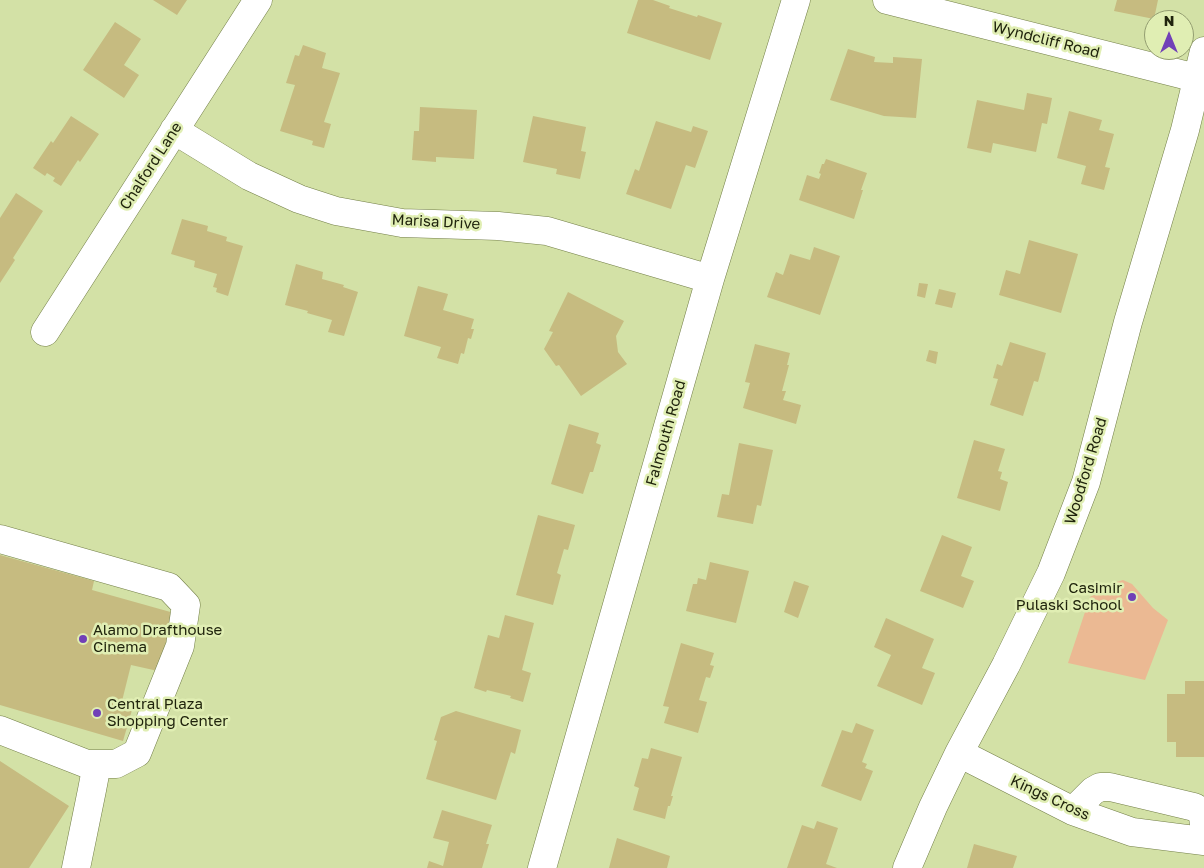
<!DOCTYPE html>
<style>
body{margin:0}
#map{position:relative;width:1204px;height:868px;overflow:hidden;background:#d3e1a6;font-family:"Golos Text",sans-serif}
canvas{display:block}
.north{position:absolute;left:1144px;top:10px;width:50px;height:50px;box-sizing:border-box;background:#e0eeb3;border:1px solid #939d71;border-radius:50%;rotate:0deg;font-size:14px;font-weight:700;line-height:20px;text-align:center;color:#20240d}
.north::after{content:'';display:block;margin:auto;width:18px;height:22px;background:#7140b7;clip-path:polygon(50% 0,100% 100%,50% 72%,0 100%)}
</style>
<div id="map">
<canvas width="1204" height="868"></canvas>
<div class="north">N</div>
</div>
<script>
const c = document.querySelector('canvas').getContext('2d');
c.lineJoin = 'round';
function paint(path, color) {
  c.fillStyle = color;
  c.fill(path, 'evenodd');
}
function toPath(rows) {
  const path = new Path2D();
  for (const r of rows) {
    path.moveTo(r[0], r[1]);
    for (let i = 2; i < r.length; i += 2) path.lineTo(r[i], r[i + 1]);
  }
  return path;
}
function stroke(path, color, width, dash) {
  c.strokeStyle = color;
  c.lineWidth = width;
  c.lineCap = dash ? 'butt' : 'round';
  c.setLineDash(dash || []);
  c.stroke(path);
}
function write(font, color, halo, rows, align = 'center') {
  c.font = font + ' "Golos Text",sans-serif';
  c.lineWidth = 5;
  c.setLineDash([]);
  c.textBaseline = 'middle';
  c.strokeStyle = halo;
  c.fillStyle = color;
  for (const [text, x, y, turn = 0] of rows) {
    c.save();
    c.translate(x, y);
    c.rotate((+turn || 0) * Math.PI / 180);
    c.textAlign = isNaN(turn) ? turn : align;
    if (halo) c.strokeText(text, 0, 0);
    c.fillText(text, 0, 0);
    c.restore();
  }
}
const green = toPath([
 [1123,580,1132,584,1153,608,1168,620,1145,680,1068,663,1090,597,1110,584]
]);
const building = toPath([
 [153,0,187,0,177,15],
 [638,0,653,0,670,6,669,8,697,17,698,15,722,23,710,60,627,33],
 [1117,0,1158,0,1154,19,1114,11],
 [115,22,141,39,124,65,139,75,124,98,83,70],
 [303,45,326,53,322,68,340,73,324,122,331,124,324,148,312,145,313,141,280,131,295,85,286,83,295,55,299,56],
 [848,49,875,57,874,62,893,63,893,57,922,59,916,118,884,116,830,100],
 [1027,93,1052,98,1047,124,1042,123,1036,152,993,143,991,153,967,148,977,100,1024,110],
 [420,107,477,110,474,159,436,157,436,162,412,160,414,131,419,131],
 [1069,111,1102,120,1099,130,1114,134,1105,167,1110,168,1104,190,1081,184,1086,166,1057,158],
 [71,116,99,134,80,162,78,160,61,186,53,181,55,178,47,173,45,176,33,168,51,141,53,143],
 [533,116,586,127,581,151,586,152,580,179,556,174,557,169,523,162],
 [656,121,691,132,693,126,708,131,695,168,686,165,671,209,626,194,635,169,639,171],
 [826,159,867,173,861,190,863,190,854,219,799,200,807,175,819,179,821,174,819,173,822,164,824,164],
 [16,193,43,211,13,258,15,260,0,283,0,218],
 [182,219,208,226,207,231,227,237,226,241,243,246,228,296,216,292,217,288,213,287,217,274,194,267,195,261,171,254],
 [1029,240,1078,254,1061,313,999,295,1006,270,1020,274],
 [814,247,840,256,820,315,767,297,776,272,783,275,790,254,810,260],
 [296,264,323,272,322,279,344,285,343,287,358,292,344,336,328,332,332,320,307,313,308,311,285,305],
 [919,283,928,284,925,298,917,296],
 [418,286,448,294,443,310,474,319,471,329,474,329,471,339,468,338,464,354,461,353,458,364,437,358,441,347,404,336],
 [939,289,956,293,952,308,935,304],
 [568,292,624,321,616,336,618,352,627,364,581,396,559,365,556,366,544,349,553,332,549,331],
 [1010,342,1046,353,1038,382,1034,381,1023,416,990,405,998,379,993,378,997,364,1002,366],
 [755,344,790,353,787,365,789,365,782,391,786,391,783,400,801,405,796,424,743,408,750,383,745,382],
 [929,350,938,352,936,364,926,361],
 [569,424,599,433,596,443,601,445,593,472,590,472,583,494,551,484],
 [974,440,1005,449,998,471,1002,472,1000,479,1008,482,1000,511,957,498],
 [739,443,773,450,761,506,757,505,753,524,717,517,722,494,729,495],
 [538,515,575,525,568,550,564,549,557,573,561,575,553,605,516,595],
 [942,535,972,547,961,576,974,581,963,608,920,591],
 [0,555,94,581,92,590,174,613,158,671,131,665,122,701,132,710,123,741,0,705],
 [710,562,749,571,736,623,686,611,693,584,697,584,698,578,706,580],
 [794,581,809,586,798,618,784,612],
 [505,615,534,623,522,670,531,673,523,702,510,698,511,696,487,690,486,692,474,688,488,635,499,638],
 [886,618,934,639,922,668,935,673,922,705,877,686,891,655,874,647],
 [681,643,714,653,710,665,714,666,710,678,706,677,699,700,707,702,698,733,664,723,669,707,663,706],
 [1185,681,1204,681,1204,757,1176,757,1176,742,1167,742,1167,694,1185,694],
 [456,711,521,730,515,754,511,752,496,800,426,779,437,741,434,740,441,717],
 [856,723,874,730,862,762,867,764,865,768,873,771,861,801,821,786,842,730,852,733],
 [651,748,682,757,671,796,673,796,670,806,668,806,665,819,633,810,639,788,634,786,642,758,648,759],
 [0,761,69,806,29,868,0,868],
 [442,810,492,825,486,844,489,844,482,868,427,868,429,861,443,866,449,842,433,838],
 [817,821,838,828,826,864,837,868,787,868,802,825,814,829],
 [617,838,670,856,667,868,609,868],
 [974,844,1017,856,1013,868,967,868]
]);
const minor = toPath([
 [887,0,1204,80],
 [174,130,249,176,299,199,336,211,402,223,498,226,547,231,710,279],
 [45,332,258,0],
 [0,539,169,587,186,605,180,646,137,753,116,764,87,764,0,730],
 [959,753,1073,811,1132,832,1204,841],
 [1073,811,1093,791,1100,787,1110,787,1194,807,1199,810,1203,815,1204,826],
 [76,868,92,790,97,764],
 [542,868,710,279,796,0],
 [907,868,933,807,959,753,1006,665,1051,573,1086,482,1128,322,1185,130,1204,51]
]);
const markers = [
 [1132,597,5,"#7140b7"],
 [83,639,5,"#7140b7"],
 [97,713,5,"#7140b7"]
];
const streetNames = [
 ["Wyndcliff Road",1046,40,14],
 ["Chalford Lane",151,166,-57],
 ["Marisa Drive",436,222,3],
 ["Falmouth Road",666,433,-74],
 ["Woodford Road",1086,471,-73],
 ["Kings Cross",1050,798,25]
];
const poiNames = [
 ["Casimir",1122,588,"right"],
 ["Pulaski School",1122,605,"right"],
 ["Alamo Drafthouse",93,630],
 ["Cinema",93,647],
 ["Central Plaza",107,704],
 ["Shopping Center",107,721]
];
paint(green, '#ebb993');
paint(building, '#c6bb80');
stroke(minor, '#737f48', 29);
stroke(minor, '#fff', 28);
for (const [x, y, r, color] of markers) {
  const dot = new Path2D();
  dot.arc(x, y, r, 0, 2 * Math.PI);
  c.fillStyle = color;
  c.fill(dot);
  stroke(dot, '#e0eeb3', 2);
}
write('15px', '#20240d', '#e0eeb3', streetNames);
write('15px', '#20240d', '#e0eeb3', poiNames, 'left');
</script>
